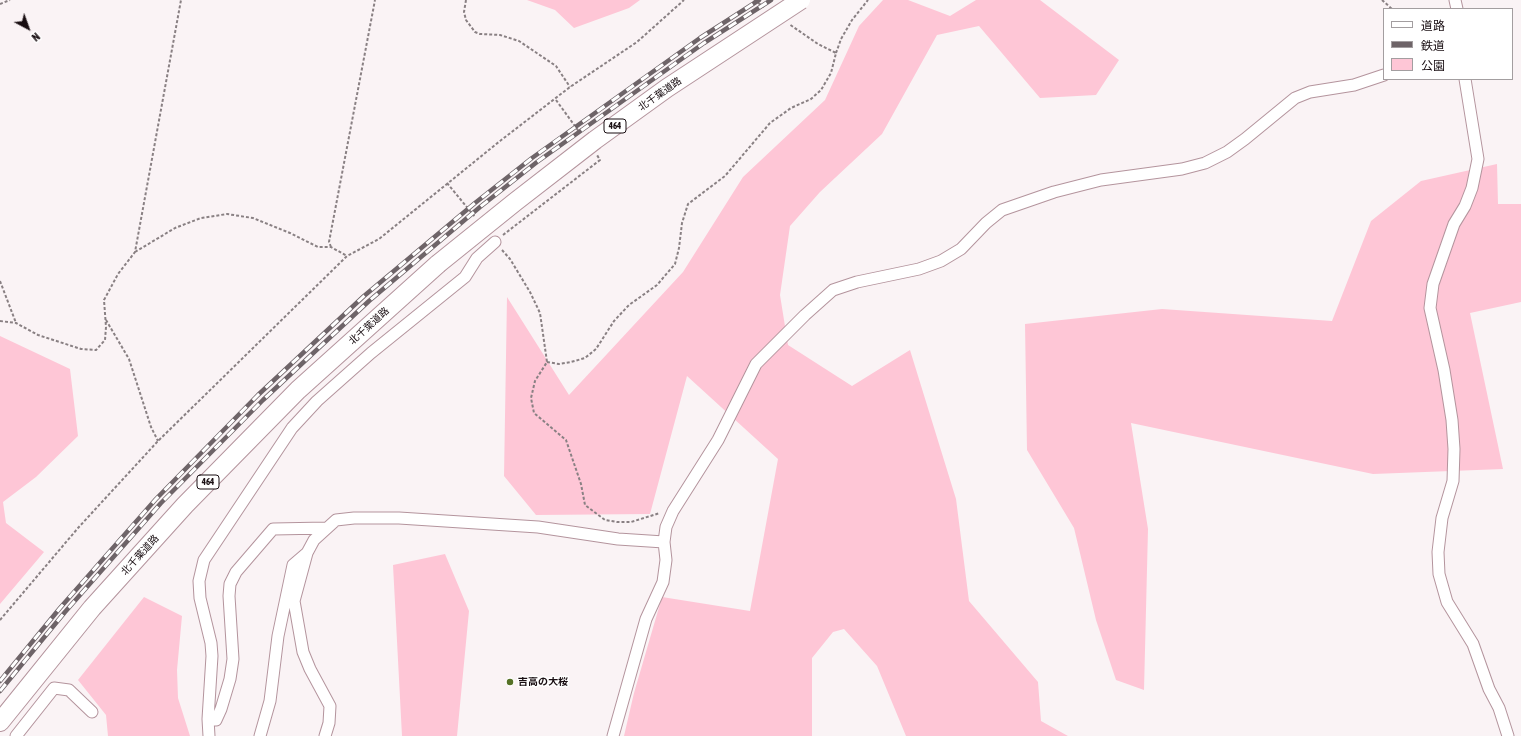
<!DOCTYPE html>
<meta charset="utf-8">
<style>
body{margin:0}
#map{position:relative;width:1521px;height:736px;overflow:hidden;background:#faf3f5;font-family:"Asap Condensed","Noto Sans JP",sans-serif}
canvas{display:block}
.legend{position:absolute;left:1383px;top:8px;width:130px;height:72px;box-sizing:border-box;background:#fff;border:1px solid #a39ea0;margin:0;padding:5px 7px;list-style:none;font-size:12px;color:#180d11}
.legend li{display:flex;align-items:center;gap:8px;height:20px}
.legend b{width:20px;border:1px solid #a39ea0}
.north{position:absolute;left:8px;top:8px;width:40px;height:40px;-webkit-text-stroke:3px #fff;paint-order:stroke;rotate:139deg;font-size:11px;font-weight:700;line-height:16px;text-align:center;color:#180d11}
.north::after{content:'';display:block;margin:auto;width:14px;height:18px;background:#180d11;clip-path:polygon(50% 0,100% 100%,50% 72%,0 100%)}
</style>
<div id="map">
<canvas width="1521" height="736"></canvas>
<ul class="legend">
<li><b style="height:5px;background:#fff"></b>道路</li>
<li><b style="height:5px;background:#6e6468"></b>鉄道</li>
<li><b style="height:11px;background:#fec6d6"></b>公園</li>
</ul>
<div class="north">N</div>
</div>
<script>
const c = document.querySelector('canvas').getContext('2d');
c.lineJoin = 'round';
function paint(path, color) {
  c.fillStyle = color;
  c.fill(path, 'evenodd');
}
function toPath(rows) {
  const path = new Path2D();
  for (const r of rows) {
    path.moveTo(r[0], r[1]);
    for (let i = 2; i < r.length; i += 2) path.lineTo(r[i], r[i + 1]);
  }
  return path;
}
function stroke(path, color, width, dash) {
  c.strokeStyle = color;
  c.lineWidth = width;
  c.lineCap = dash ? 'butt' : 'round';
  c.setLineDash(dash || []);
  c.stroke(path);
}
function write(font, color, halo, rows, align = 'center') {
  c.font = font + ' "Asap Condensed","Noto Sans JP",sans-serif';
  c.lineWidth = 3;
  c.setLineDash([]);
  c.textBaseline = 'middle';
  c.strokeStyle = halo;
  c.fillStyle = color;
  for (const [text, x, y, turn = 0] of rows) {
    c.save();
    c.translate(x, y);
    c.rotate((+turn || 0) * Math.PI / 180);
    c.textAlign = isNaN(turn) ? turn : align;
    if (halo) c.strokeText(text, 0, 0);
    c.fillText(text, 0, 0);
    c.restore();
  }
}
const green = toPath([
 [527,0,640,0,629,8,574,28,555,10],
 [883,0,908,0,950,16,976,0,1040,0,1119,60,1096,95,1040,98,979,26,937,35,882,134,820,192,790,226,780,295,788,345,852,386,910,350,956,499,969,601,1038,682,1041,721,1068,736,906,736,877,666,844,629,833,632,812,658,812,736,624,736,634,693,662,597,750,611,778,459,687,376,650,514,536,515,504,476,507,297,569,395,683,272,743,177,825,100,859,26],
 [1497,164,1498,204,1521,204,1521,302,1470,313,1503,469,1373,474,1131,423,1148,529,1144,690,1116,680,1096,620,1074,528,1027,450,1025,324,1162,309,1332,321,1371,221,1421,181],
 [0,336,70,369,78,436,36,477,3,502,6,523,44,552,0,604],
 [445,554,469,611,457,736,402,736,393,565],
 [144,597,182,616,177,670,178,698,190,736,108,736,106,715,78,680]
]);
const path = toPath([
 [466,0,464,12,466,20,475,32,480,34,500,35,519,41,556,66,570,87],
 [754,0,764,7],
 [1382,0,1392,9],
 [0,4,10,0],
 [836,53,841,39,852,20,868,0],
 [556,100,580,133],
 [447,183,475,217],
 [503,235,600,160,597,155],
 [331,247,329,242,375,0],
 [502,250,510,259,530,292,540,313,547,362,535,381,531,398,534,413,566,440,581,484,585,505,605,520,617,522,631,522,660,513],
 [135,252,175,228,201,218,227,214,253,218,290,233,318,247,331,247,347,256],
 [0,281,16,323],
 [106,320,129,359,151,427,158,441],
 [0,321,16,323,38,335,81,349,96,350,105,340,106,327,104,300,118,274,135,252,181,0],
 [547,362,559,364,571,362,585,358,596,349,614,321,629,305,657,285,675,264,679,248,682,223,688,204,725,176,770,123,791,108,811,99,821,90,831,73,836,53,818,44,789,24],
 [0,620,78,528,158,441,347,256,379,239,500,141,570,87,637,42,684,0]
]);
const minor = toPath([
 [1455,0,1457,9],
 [1465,79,1478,159,1472,188,1465,206,1454,224,1433,284,1430,308,1444,370,1452,420,1454,449,1453,481,1442,518,1438,552,1439,574,1447,602,1473,644,1489,689,1499,708,1508,736],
 [326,528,273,529,236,572,230,584,229,596,233,659,230,679,221,709,216,720,208,719,212,656,211,643,200,598,199,581,204,560,292,428,317,401,371,353,465,277,477,258,495,242],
 [208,719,209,736],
 [16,736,54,688,69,690,92,712],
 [260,736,270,701,278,636,293,565,307,553],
 [325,736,329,723,330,706,310,669,303,652,294,601,307,553,314,540,336,520,354,518,399,518,538,527,618,539,664,542],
 [613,736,646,619,663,582,666,560,664,542,666,527,673,511,718,440,756,364,805,315,833,290,857,282,919,269,941,261,961,249,986,223,1002,210,1054,192,1101,180,1182,169,1205,163,1227,152,1245,139,1295,98,1310,92,1354,85,1384,75]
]);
const trunk = toPath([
 [0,722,92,608,185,505,298,390,438,264]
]);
const rail = toPath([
 [0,681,60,608,156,499,258,395,364,296,475,203,532,158,700,38,759,0],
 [0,691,65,612,161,503,263,400,369,301,480,207,537,162,704,43,771,0]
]);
const trunkBridge = toPath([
 [438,264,515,202,595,140,667,88,801,0]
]);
const markers = [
 [510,682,4,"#557126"]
];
const shields = [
 [615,126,22],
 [208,482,22]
];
const shieldNames = [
 ["464",615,126],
 ["464",208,482]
];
const streetNames = [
 ["北千葉道路",660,94,-35],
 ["北千葉道路",369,326,-42],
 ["北千葉道路",140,555,-48]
];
const poiNames = [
 ["吉高の大桜",518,682]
];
paint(green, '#fec6d6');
stroke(minor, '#b4949d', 13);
stroke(trunk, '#b4949d', 20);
stroke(path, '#898083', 2, [3, 2]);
stroke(minor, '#fff', 11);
stroke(trunk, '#fff', 18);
stroke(rail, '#6e6468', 4.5);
stroke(rail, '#fff', 3, [9]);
stroke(trunkBridge, '#b4949d', 20, []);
stroke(trunkBridge, '#fff', 18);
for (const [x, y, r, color] of markers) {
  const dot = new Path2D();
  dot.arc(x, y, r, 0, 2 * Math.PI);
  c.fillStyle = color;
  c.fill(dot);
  stroke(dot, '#fff', 1.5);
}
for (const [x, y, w] of shields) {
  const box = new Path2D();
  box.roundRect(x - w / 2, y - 7, w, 14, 3);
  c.fillStyle = '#fff';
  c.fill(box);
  stroke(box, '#180d11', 1);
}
write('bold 9px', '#180d11', null, shieldNames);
write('10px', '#180d11', '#fff', streetNames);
write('bold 10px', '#180d11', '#fff', poiNames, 'left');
</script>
